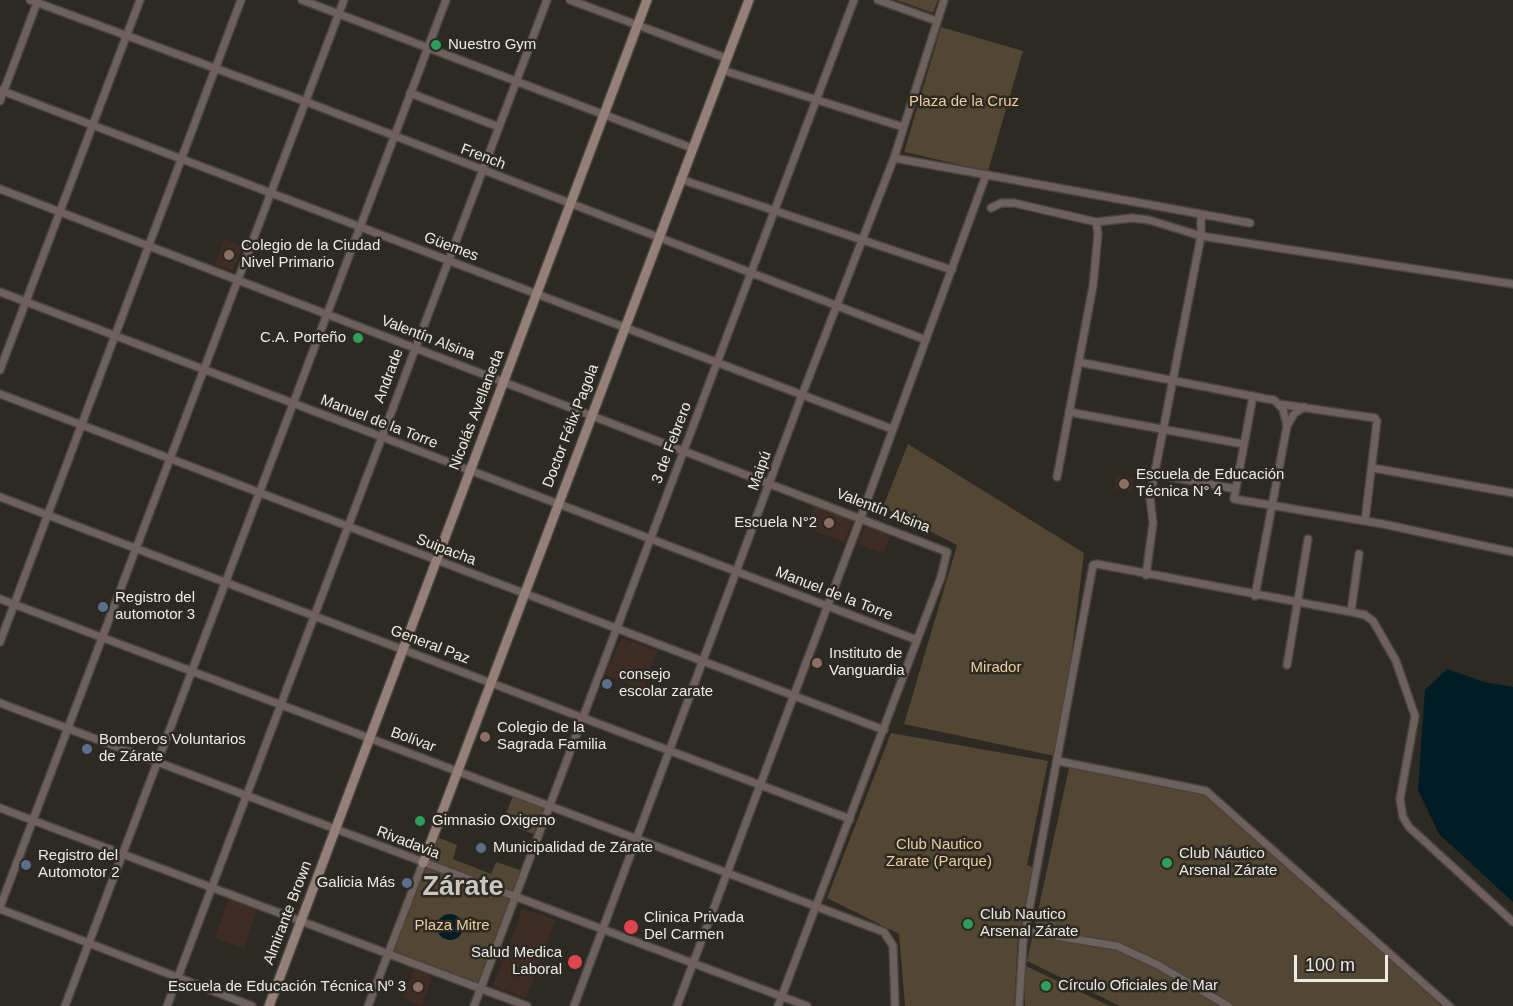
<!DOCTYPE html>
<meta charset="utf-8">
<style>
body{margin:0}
#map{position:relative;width:1513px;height:1006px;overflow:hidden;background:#2d2923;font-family:Arial,sans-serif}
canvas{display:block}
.scale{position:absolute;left:1294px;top:955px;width:94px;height:27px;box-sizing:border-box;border:3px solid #edeae6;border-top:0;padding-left:8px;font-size:18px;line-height:21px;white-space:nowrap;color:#edeae6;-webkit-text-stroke:4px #2d2923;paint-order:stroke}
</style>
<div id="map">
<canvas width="1513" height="1006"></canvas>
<div class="scale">100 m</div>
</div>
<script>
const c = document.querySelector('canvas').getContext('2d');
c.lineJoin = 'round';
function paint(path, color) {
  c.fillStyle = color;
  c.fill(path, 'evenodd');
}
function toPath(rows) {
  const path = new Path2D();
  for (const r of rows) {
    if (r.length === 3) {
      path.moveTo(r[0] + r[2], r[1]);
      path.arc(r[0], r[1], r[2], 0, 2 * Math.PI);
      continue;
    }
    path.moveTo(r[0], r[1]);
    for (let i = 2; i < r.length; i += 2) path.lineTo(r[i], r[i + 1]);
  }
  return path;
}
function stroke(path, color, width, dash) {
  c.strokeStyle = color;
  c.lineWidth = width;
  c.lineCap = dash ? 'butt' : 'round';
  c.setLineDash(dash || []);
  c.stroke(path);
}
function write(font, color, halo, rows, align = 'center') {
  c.font = font + ' Arial,sans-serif';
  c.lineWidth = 5;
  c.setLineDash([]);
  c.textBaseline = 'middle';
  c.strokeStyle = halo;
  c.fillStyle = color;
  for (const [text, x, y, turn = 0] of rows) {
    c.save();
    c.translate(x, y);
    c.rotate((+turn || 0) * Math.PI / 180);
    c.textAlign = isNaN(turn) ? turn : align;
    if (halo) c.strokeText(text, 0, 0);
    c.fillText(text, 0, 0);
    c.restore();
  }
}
const education = toPath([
 [224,239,243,246,233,271,215,264],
 [1117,475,1134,478,1132,492,1114,489],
 [815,504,853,519,844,542,806,528],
 [866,524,891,534,883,553,858,544],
 [622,638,657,651,643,689,605,675],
 [229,899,257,910,244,949,214,938],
 [523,908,556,920,526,998,493,986],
 [414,969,432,977,422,1006,403,998]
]);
const green = toPath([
 [896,0,938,0,933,13],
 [941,27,1023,51,988,171,904,152],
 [908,444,1084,553,1059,757,904,724,957,545,883,507],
 [891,733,1048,761,1027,865,1035,868,1018,936,1014,1006,905,1006,899,934,827,898],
 [1069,768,1203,793,1456,1006,1120,1006,1027,961],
 [514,794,547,808,536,835,502,822],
 [437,837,457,845,453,859,491,874,496,862,520,870,514,894,427,862],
 [425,867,510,899,479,984,393,952],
 [1024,965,1110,1006,1025,1006]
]);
const water = toPath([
 [1447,669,1484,682,1513,687,1513,902,1439,834,1418,790,1425,690],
 [450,927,13]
]);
const street = toPath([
 [30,0,304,101,926,340],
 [302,0,692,148],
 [570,0,726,58],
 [878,0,937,21],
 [722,70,903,127],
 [0,90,892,429],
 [410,93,499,127],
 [0,101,38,0],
 [894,158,1250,223],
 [680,179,952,270],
 [0,189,947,552,941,577,778,1006],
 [991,208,1001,203,1014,203,1096,222,1132,218,1149,220,1201,236,1513,284],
 [0,292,917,640],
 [1079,362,1267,399,1274,400,1283,409,1287,426,1255,596],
 [0,370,140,0],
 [0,394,884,730],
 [1253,396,1234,499,1383,524,1513,552],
 [1279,404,1375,418,1377,421,1365,521],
 [1069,412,1243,444],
 [1287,426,1294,414,1304,407],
 [1373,468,1513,493],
 [1154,474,1236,489],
 [1057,477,1093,286,1098,234,1096,222],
 [0,497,850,819],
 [1146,575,1153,523,1150,497,1201,236,1201,215],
 [0,599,884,932,893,946,895,1006],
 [1351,612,1359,554],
 [0,642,241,0],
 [1287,665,1308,539],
 [0,703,807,1006],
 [1058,761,1206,791,1449,1006],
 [0,808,527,1006],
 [0,907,344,0],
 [0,909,252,1006],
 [1025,931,1117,946,1158,965,1228,1006],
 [65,1006,446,0],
 [167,1006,547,0],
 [368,1006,423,863],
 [474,1006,854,0],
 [574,1006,802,395,894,158,944,0],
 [677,1006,861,517,986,175],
 [1019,1006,1023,942,1093,565,1097,564,1351,612,1365,615,1373,621,1396,661,1415,716,1400,799,1403,817,1409,827,1513,922]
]);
const secondary = toPath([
 [423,863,749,0],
 [269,1006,647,0]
]);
const markers = [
 [436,45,6,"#2e9e5b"],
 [229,255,6,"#8d6e63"],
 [358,338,6,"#2e9e5b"],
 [1124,484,6,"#8d6e63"],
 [829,523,6,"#8d6e63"],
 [103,607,6,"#5c6f8a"],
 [817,663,6,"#8d6e63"],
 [607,684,6,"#5c6f8a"],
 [485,737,6,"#8d6e63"],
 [87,749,6,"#5c6f8a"],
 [420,821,6,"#2e9e5b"],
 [481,848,6,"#5c6f8a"],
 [1167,863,6,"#2e9e5b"],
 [26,865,6,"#5c6f8a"],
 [407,883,6,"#5c6f8a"],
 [968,924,6,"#2e9e5b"],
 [631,927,8,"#e0444e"],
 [575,962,8,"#e0444e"],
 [1046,986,6,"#2e9e5b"],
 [418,987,6,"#8d6e63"]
];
const poiNames = [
 ["Nuestro Gym",448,45],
 ["Colegio de la Ciudad",241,246],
 ["Nivel Primario",241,263],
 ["C.A. Porteño",346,338,"right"],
 ["Escuela de Educación",1136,475],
 ["Técnica N° 4",1136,492],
 ["Escuela N°2",817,523,"right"],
 ["Registro del",115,598],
 ["automotor 3",115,615],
 ["Instituto de",829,654],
 ["Vanguardia",829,671],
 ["consejo",619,675],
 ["escolar zarate",619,692],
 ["Colegio de la",497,728],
 ["Sagrada Familia",497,745],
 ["Bomberos Voluntarios",99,740],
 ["de Zárate",99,757],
 ["Gimnasio Oxigeno",432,821],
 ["Municipalidad de Zárate",493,848],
 ["Club Náutico",1179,854],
 ["Arsenal Zárate",1179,871],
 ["Registro del",38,856],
 ["Automotor 2",38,873],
 ["Galicia Más",395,883,"right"],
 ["Club Nautico",980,915],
 ["Arsenal Zárate",980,932],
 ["Clinica Privada",644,918],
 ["Del Carmen",644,935],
 ["Salud Medica",562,953,"right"],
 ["Laboral",562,970,"right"],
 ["Círculo Oficiales de Mar",1058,986],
 ["Escuela de Educación Técnica Nº 3",406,987,"right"]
];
const parkNames = [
 ["Plaza de la Cruz",964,102],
 ["Mirador",996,668],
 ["Club Nautico",939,845],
 ["Zarate (Parque)",939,862],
 ["Plaza Mitre",452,926]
];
const streetNames = [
 ["French",483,157,21],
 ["Güemes",451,247,21],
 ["Valentín Alsina",428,338,21],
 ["Andrade",389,376,-69],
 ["Nicolás Avellaneda",477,410,-69],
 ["Manuel de la Torre",379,422,21],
 ["Doctor Félix Pagola",571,426,-69],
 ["3 de Febrero",672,443,-69],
 ["Maipú",760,471,-70],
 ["Valentín Alsina",883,511,21],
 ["Suipacha",446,550,21],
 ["Manuel de la Torre",834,594,21],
 ["General Paz",430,645,21],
 ["Bolívar",413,740,20],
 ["Rivadavia",408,843,21],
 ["Almirante Brown",288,913,-69]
];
const townNames = [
 ["Zárate",463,888]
];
paint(education, '#3f2d25');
paint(green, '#534632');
paint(water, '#001c25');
stroke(street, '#48443e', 10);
stroke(secondary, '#48443e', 12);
stroke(street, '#6e605d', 7);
stroke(secondary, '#947f79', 9);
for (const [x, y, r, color] of markers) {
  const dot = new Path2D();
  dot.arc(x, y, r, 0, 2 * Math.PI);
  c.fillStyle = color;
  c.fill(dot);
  stroke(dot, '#2d2923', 2);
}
write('15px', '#edeae6', '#2d2923', poiNames, 'left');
write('15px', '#eccd9e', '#2d2923', parkNames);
write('15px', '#edeae6', '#2d2923', streetNames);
write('bold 27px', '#cbc6be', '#2d2923', townNames);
</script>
